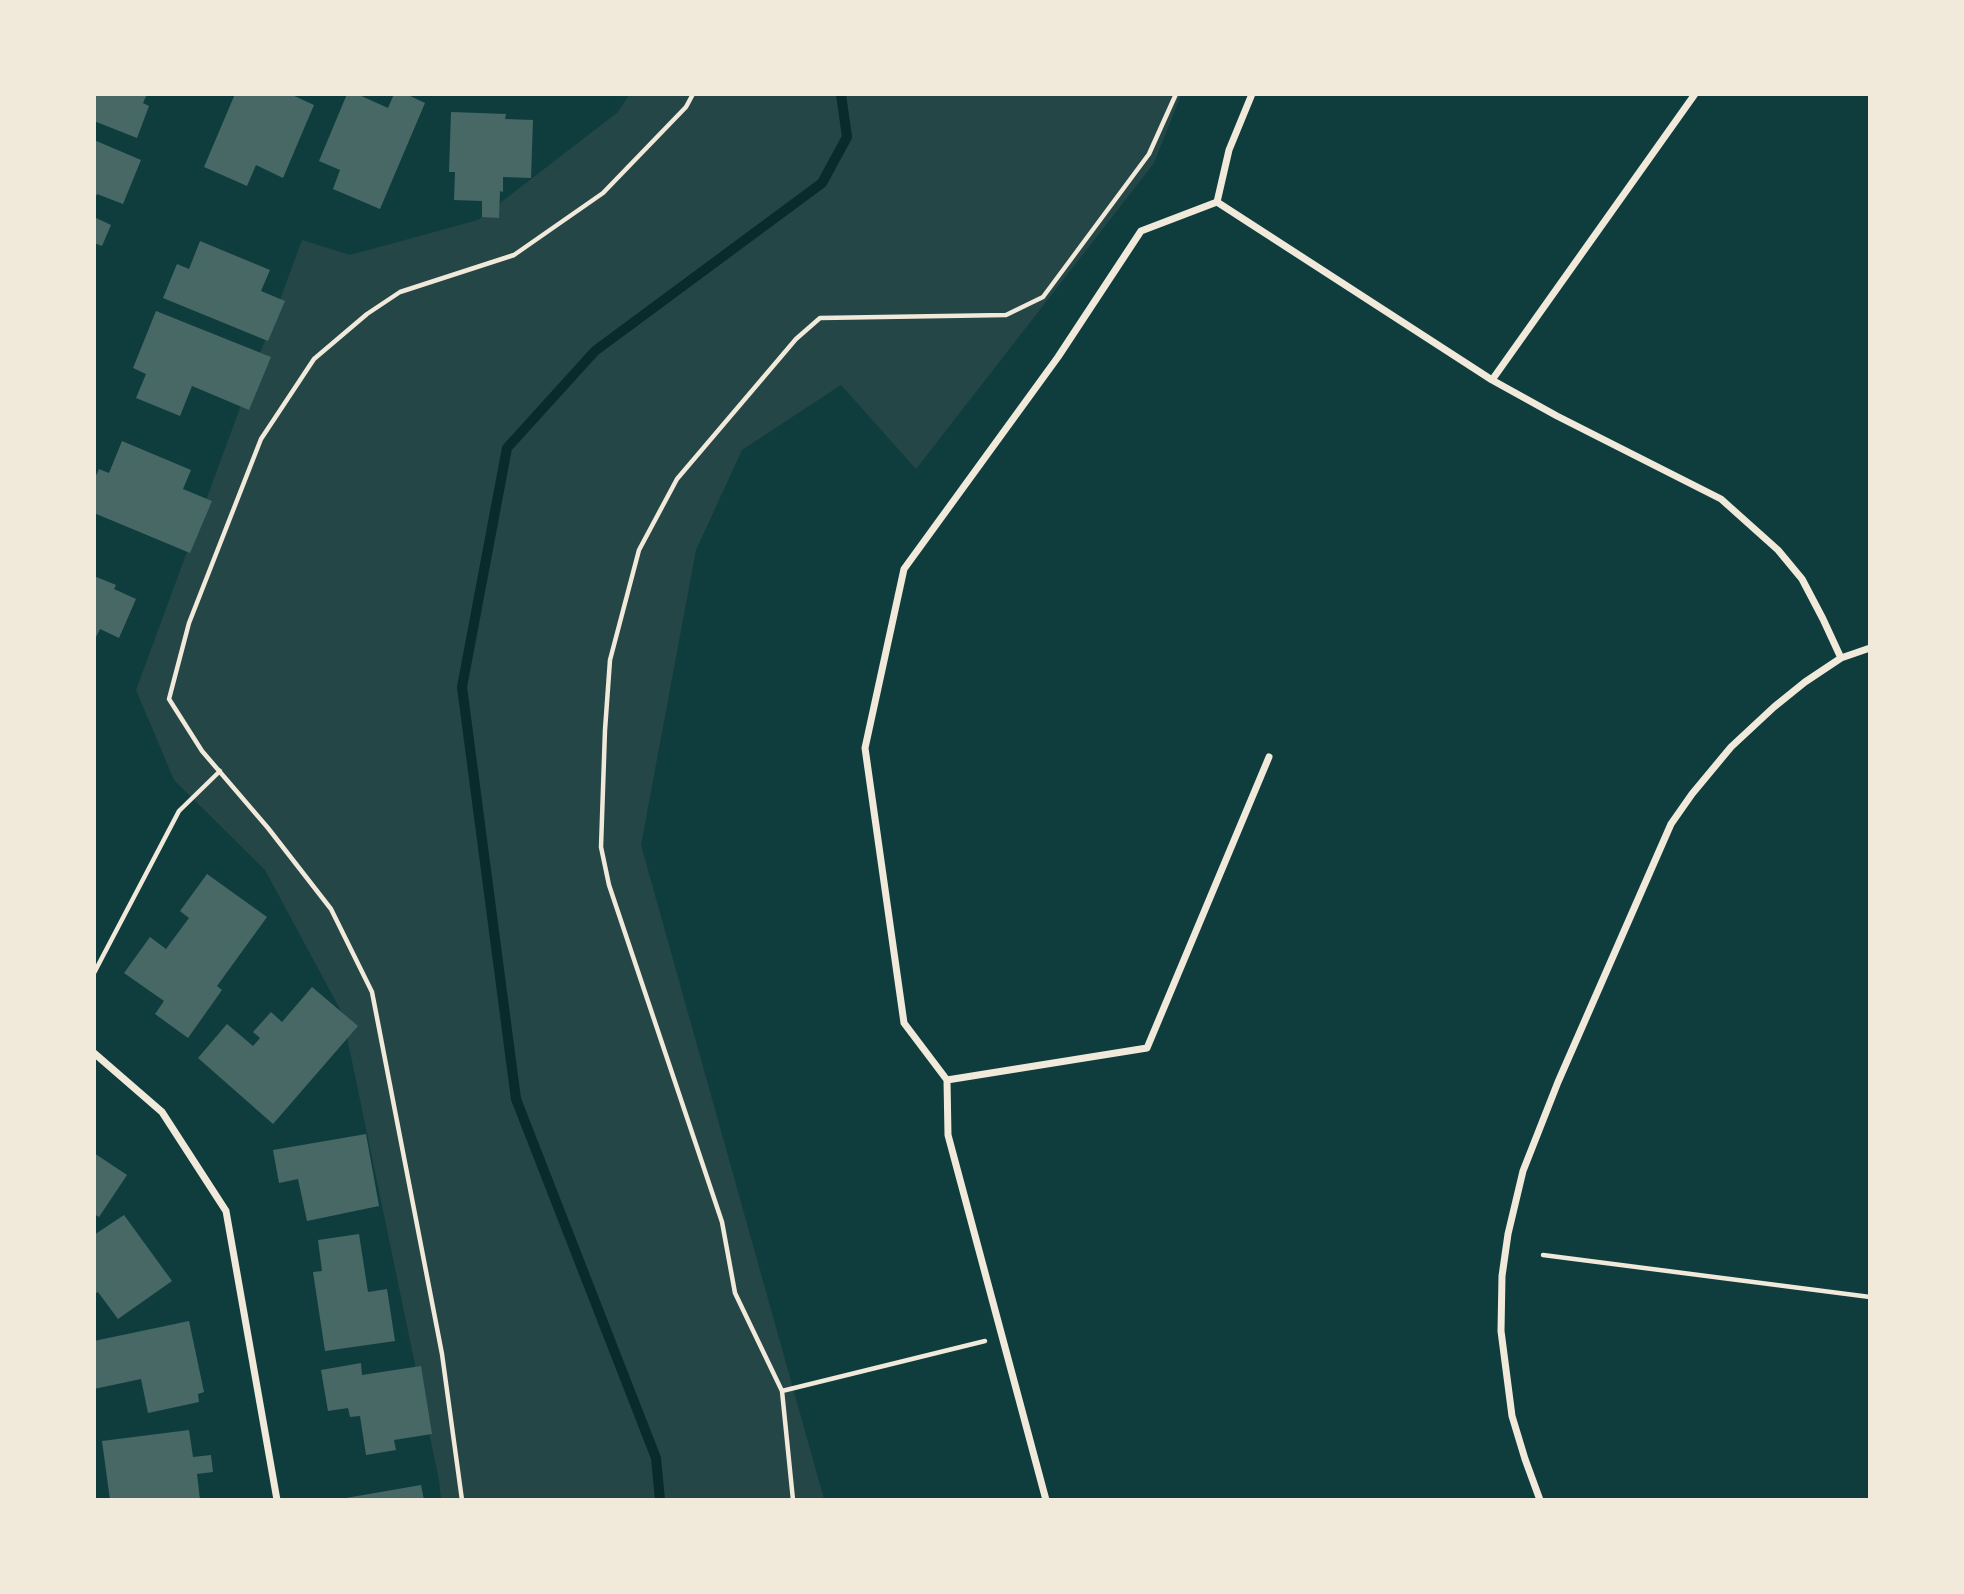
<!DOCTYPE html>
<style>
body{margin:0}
#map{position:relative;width:1964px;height:1594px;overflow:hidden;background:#0f3d3e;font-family:"Public Sans",sans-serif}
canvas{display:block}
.frame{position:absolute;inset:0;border:96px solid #f1e9da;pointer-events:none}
</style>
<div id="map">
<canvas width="1964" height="1594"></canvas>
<div class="frame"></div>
</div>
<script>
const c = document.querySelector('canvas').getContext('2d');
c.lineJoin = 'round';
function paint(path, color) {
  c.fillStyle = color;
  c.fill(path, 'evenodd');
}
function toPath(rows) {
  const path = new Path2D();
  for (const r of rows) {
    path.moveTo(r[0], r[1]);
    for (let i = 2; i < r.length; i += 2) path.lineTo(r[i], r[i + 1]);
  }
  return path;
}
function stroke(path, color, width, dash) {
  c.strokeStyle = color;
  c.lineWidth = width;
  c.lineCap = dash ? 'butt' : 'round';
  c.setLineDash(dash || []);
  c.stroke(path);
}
const green = toPath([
 [629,95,1181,95,1154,163,916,469,841,385,742,450,696,550,641,845,824,1499,441,1499,439,1480,342,1013,265,870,174,780,136,690,302,240,350,255,478,220,618,112]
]);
const stream = toPath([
 [660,1500,656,1458,516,1099,462,687,507,448,595,351,822,183,847,137,841,94]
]);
const building = toPath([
 [94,94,147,94,143,103,149,106,137,138,94,121],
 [235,94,290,94,314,105,283,178,256,165,247,186,204,167],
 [347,94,357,94,388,108,394,94,406,94,425,103,380,209,333,189,340,170,319,161],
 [451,112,506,114,505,119,533,120,531,178,503,177,503,192,500,191,499,218,482,217,482,201,454,200,455,172,449,172],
 [94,140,141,160,123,204,97,194,94,200],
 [94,217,111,225,102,246,94,243],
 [200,241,270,270,261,291,285,301,268,341,163,298,177,264,189,269],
 [156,311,271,357,249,410,192,386,180,416,136,398,146,374,133,368],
 [122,441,191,470,183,489,212,501,190,553,94,513,94,480,99,469,109,473],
 [94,576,116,585,114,589,136,599,119,638,100,629,94,641],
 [207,874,267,917,217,986,222,990,188,1038,155,1014,164,1001,124,973,150,937,166,949,189,918,180,911],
 [312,987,358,1026,273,1124,198,1058,227,1024,253,1046,260,1038,253,1032,271,1012,282,1022],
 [366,1134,379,1206,307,1221,298,1179,279,1183,273,1150],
 [94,1153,127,1175,99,1217,94,1214],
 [124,1215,172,1281,118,1319,98,1292,94,1294,94,1235],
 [359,1234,368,1292,387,1289,395,1341,325,1351,313,1272,322,1271,318,1240],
 [189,1321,204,1392,198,1394,199,1402,148,1413,141,1379,94,1389,94,1341],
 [361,1363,362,1375,421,1366,432,1434,394,1440,396,1450,366,1455,360,1416,350,1417,348,1408,328,1411,321,1370],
 [189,1430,193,1457,211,1455,213,1472,197,1474,200,1500,110,1500,102,1441],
 [421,1485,424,1500,346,1500,346,1498]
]);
const path = toPath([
 [94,973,179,811,220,771],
 [1543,1255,1870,1297],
 [782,1391,985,1341],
 [462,1500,442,1354,372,992,331,909,268,828,202,751,169,699,189,623,261,439,314,359,367,314,400,292,514,255,603,193,686,107,693,94],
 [793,1500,782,1391,735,1293,722,1222,609,885,601,847,605,730,610,660,639,550,677,479,796,339,820,318,1006,315,1043,297,1149,154,1176,94]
]);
const minor = toPath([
 [1217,202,1492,380,1557,416,1721,499,1778,550,1802,579,1823,619,1841,658],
 [1492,380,1695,94],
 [94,1053,162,1112,226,1211,277,1500],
 [947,1080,1147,1048,1269,757],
 [1046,1500,948,1135,947,1080,904,1023,865,748,904,569,1058,357,1141,231,1217,202,1229,150,1252,94],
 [1540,1500,1525,1459,1512,1416,1501,1331,1502,1276,1508,1234,1523,1171,1558,1082,1671,824,1692,794,1731,747,1774,707,1805,682,1841,658,1870,648]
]);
paint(green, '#244646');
stroke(stream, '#0a2a2b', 10);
paint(building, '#486865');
stroke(path, '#f1e9da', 4.5);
stroke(minor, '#f1e9da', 7);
</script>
